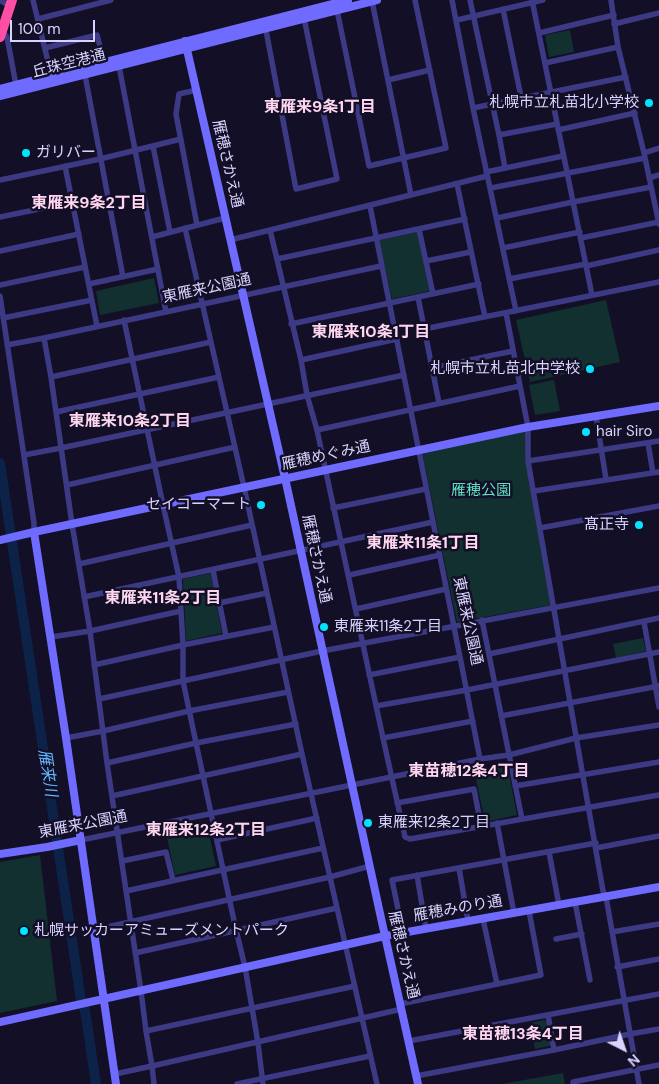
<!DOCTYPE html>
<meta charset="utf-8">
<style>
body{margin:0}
#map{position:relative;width:659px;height:1084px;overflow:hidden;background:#130f26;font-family:"DM Sans",sans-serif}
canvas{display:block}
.north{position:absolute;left:599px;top:1024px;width:50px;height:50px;-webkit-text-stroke:4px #130f26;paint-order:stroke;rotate:139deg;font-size:14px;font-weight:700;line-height:20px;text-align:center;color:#d9d4ff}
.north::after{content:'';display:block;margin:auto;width:18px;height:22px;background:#d9d4ff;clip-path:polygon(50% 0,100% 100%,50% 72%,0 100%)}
.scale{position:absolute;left:10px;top:20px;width:85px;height:22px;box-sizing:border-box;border:2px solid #d9d4ff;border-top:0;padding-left:6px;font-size:15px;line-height:18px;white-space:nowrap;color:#d9d4ff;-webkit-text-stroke:4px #130f26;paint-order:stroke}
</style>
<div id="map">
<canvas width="659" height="1084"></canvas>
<div class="north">N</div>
<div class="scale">100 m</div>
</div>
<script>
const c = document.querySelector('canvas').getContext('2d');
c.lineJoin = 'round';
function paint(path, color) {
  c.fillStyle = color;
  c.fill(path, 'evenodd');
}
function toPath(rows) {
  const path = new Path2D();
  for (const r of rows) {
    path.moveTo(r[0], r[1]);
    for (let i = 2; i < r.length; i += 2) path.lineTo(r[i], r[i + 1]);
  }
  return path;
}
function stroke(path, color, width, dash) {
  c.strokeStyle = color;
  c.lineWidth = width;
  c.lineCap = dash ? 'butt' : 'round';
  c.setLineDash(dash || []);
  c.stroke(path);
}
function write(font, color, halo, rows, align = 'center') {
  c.font = font + ' "DM Sans","Noto Sans JP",sans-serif';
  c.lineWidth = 5;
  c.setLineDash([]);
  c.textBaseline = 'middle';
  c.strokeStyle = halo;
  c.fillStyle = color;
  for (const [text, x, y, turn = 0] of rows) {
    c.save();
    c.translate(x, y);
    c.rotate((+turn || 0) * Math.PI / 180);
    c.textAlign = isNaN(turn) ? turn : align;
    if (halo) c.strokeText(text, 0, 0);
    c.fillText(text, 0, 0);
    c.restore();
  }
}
const green = toPath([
 [570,30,574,52,549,57,545,35],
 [418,232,430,291,392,299,379,240],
 [154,278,159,303,100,315,96,291],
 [606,300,620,362,530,382,516,320],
 [554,380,560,411,535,415,529,385],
 [528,429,526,461,551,605,457,622,422,452],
 [211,573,222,633,186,641,183,579],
 [643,638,646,651,616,658,613,644],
 [507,763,517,815,485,822,474,770],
 [207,824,216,866,175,875,166,833],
 [40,855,57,1001,0,1013,0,862],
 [544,1020,547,1022,551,1044,549,1046,535,1049,530,1023],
 [563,1073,565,1084,502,1084]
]);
const river = toPath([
 [0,463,81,1000,85,1010,96,1084]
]);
const street = toPath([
 [0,0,1,1,10,6],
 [33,0,52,78],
 [452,0,473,108,516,311],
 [470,0,499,135,505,168],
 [532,0,592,295],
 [611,0,618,47,644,153,659,224],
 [372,1,411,195],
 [503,9,521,97],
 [337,10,369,166,446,148,415,0],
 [38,19,111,0],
 [457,20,543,0],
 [614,24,659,13],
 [265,25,296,189,337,179,304,18],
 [2,31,7,37,16,85],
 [539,33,614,15],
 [45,48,97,35,105,65],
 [545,63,618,47],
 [119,66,166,312],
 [85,75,123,277],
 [388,80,430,70],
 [197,90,179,94,176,114,197,225],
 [473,108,626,77],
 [281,111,320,101],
 [558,130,635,113],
 [499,135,557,124],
 [153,146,170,232],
 [644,153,659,148],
 [65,166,97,326],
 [486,172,563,156],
 [649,178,659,175],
 [0,180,100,159,181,139],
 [457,184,485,317],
 [491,188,645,158],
 [370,206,460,657,480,759],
 [0,217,73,202],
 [497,218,573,202,651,187],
 [185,228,244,487,302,754,377,1084],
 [419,229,433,294],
 [270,230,301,360,307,395,317,430,383,738,405,837,410,839,659,795],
 [152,237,225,218],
 [581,238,659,222],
 [230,240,487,176],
 [503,248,580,232],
 [0,251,79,234],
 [277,259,465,219],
 [426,261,471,252],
 [586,266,659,250],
 [509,279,586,264],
 [89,284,158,269],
 [0,285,85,267],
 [0,296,34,523,34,532],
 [418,297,439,403],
 [506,313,528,427,528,461,603,891,606,897,639,1084],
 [3,318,92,300],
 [124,320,163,505,179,577,183,645,183,681,196,743,236,930,245,967,258,1043,263,1084],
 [291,324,479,284],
 [424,329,659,282],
 [44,338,51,377,72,524,90,631,107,763,141,991,146,1031,355,986],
 [7,345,44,338,381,266],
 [301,360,397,339],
 [432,368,513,351],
 [51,377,211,342],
 [56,412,219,377],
 [596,416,606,479],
 [317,430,520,386],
 [648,443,653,473],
 [24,455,61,448,404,375],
 [528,461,659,441],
 [67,485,235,447],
 [534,491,659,472],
 [333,508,426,489],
 [540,528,659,506],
 [79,564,252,525],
 [213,570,226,636],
 [349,575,440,555],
 [84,597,433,522],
 [219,603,267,593],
 [356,609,446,589],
 [482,620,522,819],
 [644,622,659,707],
 [51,637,90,631,181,611],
 [489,654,659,618],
 [94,665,183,645,274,627],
 [369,675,460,657],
 [99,699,322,651,659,588],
 [376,706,467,690,659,652],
 [501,716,659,686],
 [66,738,103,731,189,711,288,692],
 [383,738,473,721],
 [107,763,196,743,296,724],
 [515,786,659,762],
 [112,796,302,754],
 [397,803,474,789,481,826],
 [497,823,514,913],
 [81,840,480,759,509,755,576,738,659,725],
 [217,840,317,818],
 [596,848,659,836],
 [549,852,559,905],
 [122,861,166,852,173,880],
 [459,868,468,921],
 [417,875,426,929],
 [126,891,323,848],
 [575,902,590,980],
 [483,919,497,984],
 [94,930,330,877,370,866],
 [612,932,659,924],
 [403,933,392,880,596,843],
 [556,939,582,934],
 [135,953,337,908],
 [617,967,659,959],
 [400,1004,541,975,529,911],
 [548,1015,554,1050],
 [409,1041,659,994],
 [115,1074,152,1066,146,1031],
 [416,1076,554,1050,630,1034,659,1029],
 [154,1084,152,1066,402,1009],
 [237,1084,370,1056],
 [573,1084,573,1082,659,1065]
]);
const secondary = toPath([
 [185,41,285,478,383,927,418,1084],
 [0,89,348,0],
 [0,96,377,0],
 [34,532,66,738,116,1084],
 [0,540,34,532,528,427,659,406],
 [0,854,47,847,81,840],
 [0,1022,385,936,659,887]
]);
const highway = toPath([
 [0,37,12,0]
]);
const markers = [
 [649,103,5,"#00e5ff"],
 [26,153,5,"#00e5ff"],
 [590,369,5,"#00e5ff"],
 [586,432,5,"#00e5ff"],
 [261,505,5,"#00e5ff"],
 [639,525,5,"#00e5ff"],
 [324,627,5,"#00e5ff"],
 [368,823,5,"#00e5ff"],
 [24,931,5,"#00e5ff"]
];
const streetNames = [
 ["丘珠空港通",69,64,-14],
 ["雁穂さかえ通",227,164,77],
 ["東雁来公園通",207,289,-12],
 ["雁穂めぐみ通",326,456,-12],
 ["雁穂さかえ通",316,559,78],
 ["東雁来公園通",467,621,78],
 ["東雁来公園通",83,825,-11],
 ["雁穂みのり通",458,909,-10],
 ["雁穂さかえ通",403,955,77]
];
const poiNames = [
 ["札幌市立札苗北小学校",639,103,"right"],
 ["ガリバー",36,153],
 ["札幌市立札苗北中学校",580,369,"right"],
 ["hair Siro",596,432],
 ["セイコーマート",251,505,"right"],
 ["髙正寺",629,525,"right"],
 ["東雁来11条2丁目",334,627],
 ["東雁来12条2丁目",378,823],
 ["札幌サッカーアミューズメントパーク",34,931]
];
const parkNames = [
 ["雁穂公園",481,491]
];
const neighbourhoodNames = [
 ["東雁来9条1丁目",320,108],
 ["東雁来9条2丁目",89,204],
 ["東雁来10条1丁目",371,333],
 ["東雁来10条2丁目",130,422],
 ["東雁来11条1丁目",423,544],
 ["東雁来11条2丁目",163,599],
 ["東苗穂12条4丁目",469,772],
 ["東雁来12条2丁目",206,831],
 ["東苗穂13条4丁目",523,1035]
];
const waterNames = [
 ["雁来川",47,773,81]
];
paint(green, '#12302f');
stroke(river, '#0c2248', 10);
stroke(street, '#3d3a85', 5.5);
stroke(secondary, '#6f6bff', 8);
stroke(highway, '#ff4fa3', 10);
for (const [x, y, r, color] of markers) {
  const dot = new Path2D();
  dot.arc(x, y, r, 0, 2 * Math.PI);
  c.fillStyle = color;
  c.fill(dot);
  stroke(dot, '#130f26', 2);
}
write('15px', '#d9d4ff', '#130f26', streetNames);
write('15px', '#d9d4ff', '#130f26', poiNames, 'left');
write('15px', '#5fe0c0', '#130f26', parkNames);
write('bold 16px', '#ffd6f0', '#130f26', neighbourhoodNames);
write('italic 16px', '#62b6ff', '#130f26', waterNames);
</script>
